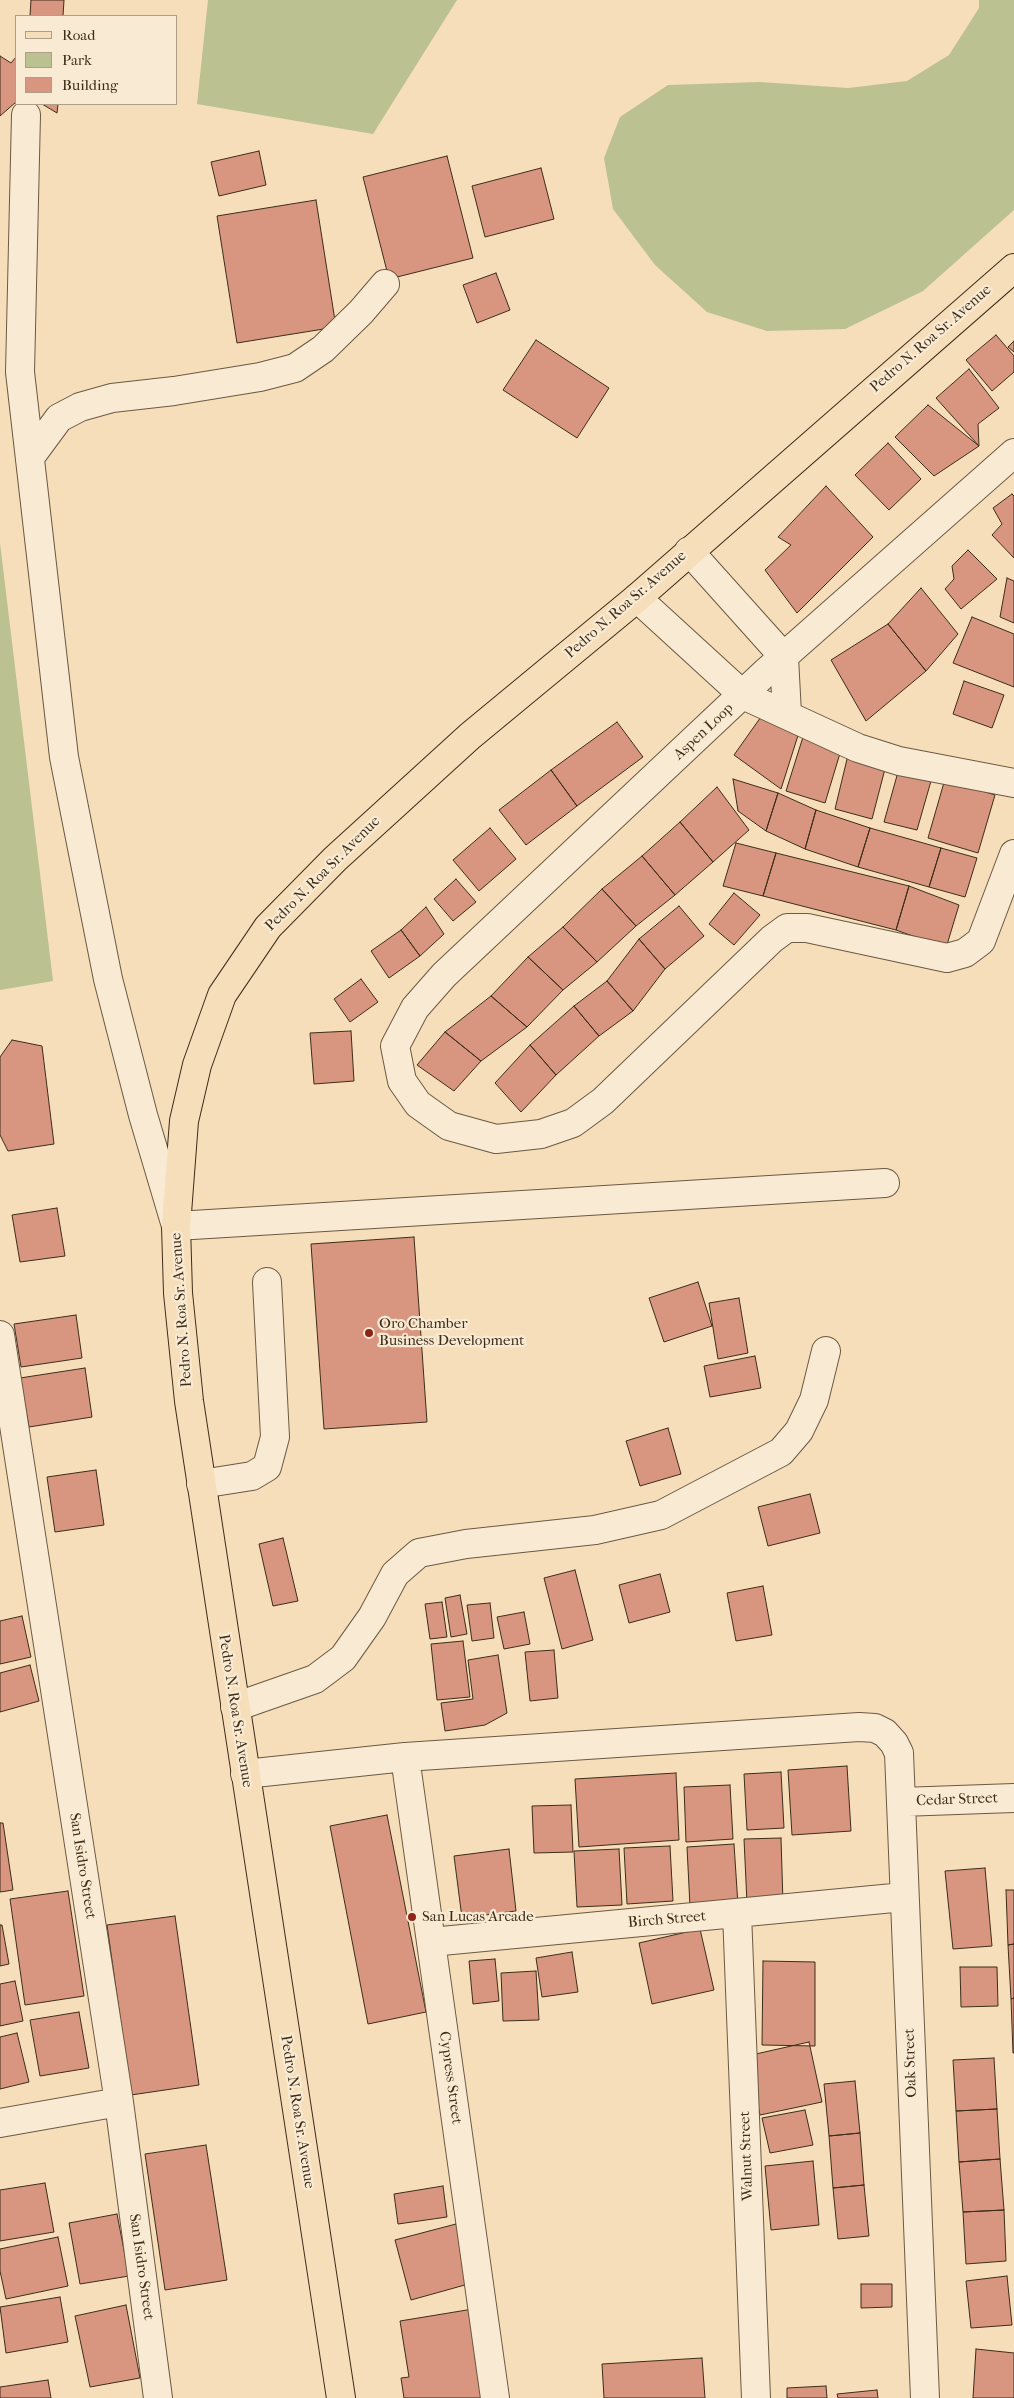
<!DOCTYPE html>
<style>
body{margin:0}
#map{position:relative;width:1014px;height:2398px;overflow:hidden;background:#f6debb;font-family:"IM FELL French Canon",serif}
canvas{display:block}
.legend{position:absolute;left:15px;top:15px;width:162px;height:90px;box-sizing:border-box;background:#f9ead3;border:1px solid #ae9e89;margin:0;padding:6px 9px;list-style:none;font-size:15px;color:#3d2d19}
.legend li{display:flex;align-items:center;gap:10px;height:25px}
.legend b{width:25px;border:1px solid #ae9e89}
</style>
<div id="map">
<canvas width="1014" height="2398"></canvas>
<ul class="legend">
<li><b style="height:6px;background:#f6debb"></b>Road</li>
<li><b style="height:14px;background:#bbc191"></b>Park</li>
<li><b style="height:14px;background:#d8957f"></b>Building</li>
</ul>
</div>
<script>
const c = document.querySelector('canvas').getContext('2d');
c.lineJoin = 'round';
function paint(path, color) {
  c.fillStyle = color;
  c.fill(path, 'evenodd');
}
function toPath(rows) {
  const path = new Path2D();
  for (const r of rows) {
    path.moveTo(r[0], r[1]);
    for (let i = 2; i < r.length; i += 2) path.lineTo(r[i], r[i + 1]);
  }
  return path;
}
function stroke(path, color, width, dash) {
  c.strokeStyle = color;
  c.lineWidth = width;
  c.lineCap = dash ? 'butt' : 'round';
  c.setLineDash(dash || []);
  c.stroke(path);
}
function write(font, color, halo, rows, align = 'center') {
  c.font = font + ' "IM FELL French Canon",serif';
  c.lineWidth = 4.5;
  c.setLineDash([]);
  c.textBaseline = 'middle';
  c.strokeStyle = halo;
  c.fillStyle = color;
  for (const [text, x, y, turn = 0] of rows) {
    c.save();
    c.translate(x, y);
    c.rotate((+turn || 0) * Math.PI / 180);
    c.textAlign = isNaN(turn) ? turn : align;
    if (halo) c.strokeText(text, 0, 0);
    c.fillText(text, 0, 0);
    c.restore();
  }
}
const green = toPath([
 [208,0,457,0,373,134,197,104],
 [979,0,1014,0,1014,210,923,291,845,329,767,331,707,312,655,265,613,209,604,158,620,117,668,85,760,82,848,88,907,81,949,55,979,8],
 [0,543,53,981,0,990]
]);
const building = toPath([
 [31,0,64,0,63,16,30,16,31,0],
 [0,56,11,63,16,57,16,102,0,116,0,56],
 [42,104,58,104,57,113,42,104],
 [259,151,266,185,219,196,211,162,259,151],
 [447,156,473,258,389,279,363,177,447,156],
 [541,168,554,219,485,237,472,186,541,168],
 [316,200,336,327,237,343,217,216,316,200],
 [496,273,510,310,477,323,463,285,496,273],
 [996,335,1014,356,1014,372,992,391,966,360,996,335],
 [536,340,609,388,577,438,503,390,536,340],
 [1014,341,1014,352,1008,347,1014,341],
 [969,369,999,408,978,424,979,446,936,398,969,369],
 [928,405,979,446,934,476,895,437,928,405],
 [888,443,921,479,889,510,855,475,888,443],
 [826,486,873,537,797,613,765,570,791,545,778,537,826,486],
 [1012,494,1014,496,1014,558,992,535,1002,524,993,508,1012,494],
 [968,550,997,579,961,609,945,589,954,579,952,566,968,550],
 [1007,578,1014,581,1014,623,1000,617,1007,578],
 [921,588,958,634,926,671,888,624,921,588],
 [972,617,1014,634,1014,687,953,663,972,617],
 [888,624,926,671,866,721,831,660,888,624],
 [964,681,1004,695,992,728,953,714,964,681],
 [763,714,801,726,781,789,734,755,763,714],
 [617,722,643,757,577,806,551,770,617,722],
 [803,737,841,750,825,803,786,791,803,737],
 [848,755,886,765,872,819,835,809,848,755],
 [551,770,577,806,526,845,499,810,551,770],
 [898,772,931,781,917,830,884,822,898,772],
 [733,779,778,793,766,831,738,811,733,779],
 [945,779,995,795,978,853,928,838,945,779],
 [717,787,749,830,713,862,680,822,717,787],
 [778,793,816,810,805,849,766,831,778,793],
 [816,810,870,828,858,867,805,849,816,810],
 [680,822,713,862,675,895,642,856,680,822],
 [490,828,516,859,479,891,453,860,490,828],
 [870,828,941,848,929,887,858,867,870,828],
 [736,843,776,853,763,896,723,886,736,843],
 [941,848,977,858,965,897,929,887,941,848],
 [776,853,909,886,896,930,763,896,776,853],
 [642,856,675,895,636,926,602,889,642,856],
 [456,879,476,902,453,921,434,899,456,879],
 [909,886,959,905,946,948,896,930,909,886],
 [602,889,636,926,597,962,563,927,602,889],
 [734,893,760,915,734,945,709,924,734,893],
 [679,906,704,936,665,969,639,939,679,906],
 [426,907,444,934,420,956,401,930,426,907],
 [563,927,597,962,563,990,528,957,563,927],
 [401,930,420,956,389,978,371,951,401,930],
 [639,939,665,969,633,1011,607,981,639,939],
 [528,957,563,990,527,1027,491,996,528,957],
 [361,979,378,1002,350,1022,334,999,361,979],
 [607,981,633,1011,599,1036,574,1006,607,981],
 [491,996,527,1027,481,1061,445,1032,491,996],
 [574,1006,599,1036,556,1075,530,1045,574,1006],
 [351,1031,354,1081,314,1084,310,1033,351,1031],
 [445,1032,481,1061,454,1091,417,1065,445,1032],
 [12,1040,42,1046,54,1144,8,1151,0,1135,0,1057,12,1040],
 [530,1045,556,1075,521,1112,495,1083,530,1045],
 [57,1208,65,1256,20,1262,12,1215,57,1208],
 [414,1237,427,1422,324,1429,311,1244,414,1237],
 [698,1282,712,1326,664,1342,649,1298,698,1282],
 [739,1298,748,1353,718,1359,709,1303,739,1298],
 [76,1315,82,1358,21,1367,14,1324,76,1315],
 [755,1356,761,1388,710,1397,704,1366,755,1356],
 [85,1368,92,1417,29,1427,20,1378,85,1368],
 [668,1428,681,1474,640,1486,626,1441,668,1428],
 [96,1470,104,1525,55,1532,47,1477,96,1470],
 [810,1494,820,1533,768,1546,758,1507,810,1494],
 [283,1538,298,1601,273,1606,259,1544,283,1538],
 [575,1570,593,1640,562,1649,544,1578,575,1570],
 [660,1574,670,1612,629,1623,619,1585,660,1574],
 [763,1586,772,1635,736,1641,727,1593,763,1586],
 [460,1595,467,1634,451,1637,445,1598,460,1595],
 [442,1602,447,1637,430,1639,425,1604,442,1602],
 [490,1603,494,1638,472,1641,467,1605,490,1603],
 [524,1612,530,1644,504,1649,497,1617,524,1612],
 [22,1616,31,1657,0,1664,0,1621,22,1616],
 [463,1641,470,1697,437,1700,431,1644,463,1641],
 [554,1650,558,1698,530,1701,525,1652,554,1650],
 [498,1655,507,1713,485,1725,445,1731,441,1703,473,1699,468,1660,498,1655],
 [30,1665,39,1701,0,1712,0,1673,30,1665],
 [847,1766,851,1831,792,1835,788,1770,847,1766],
 [781,1772,784,1828,747,1830,744,1774,781,1772],
 [676,1773,679,1840,579,1847,575,1779,676,1773],
 [730,1785,733,1839,686,1842,684,1787,730,1785],
 [571,1805,573,1852,534,1853,532,1806,571,1805],
 [387,1815,426,2012,368,2024,330,1826,387,1815],
 [0,1823,3,1823,13,1890,0,1892,0,1823],
 [781,1838,783,1903,747,1903,744,1839,781,1838],
 [734,1844,738,1905,690,1907,687,1847,734,1844],
 [670,1846,673,1901,627,1904,624,1848,670,1846],
 [509,1849,516,1911,462,1918,454,1856,509,1849],
 [619,1849,622,1905,577,1907,574,1851,619,1849],
 [985,1868,992,1946,953,1949,945,1871,985,1868],
 [1006,1890,1014,1890,1014,1944,1008,1945,1006,1890],
 [68,1891,84,1996,25,2005,10,1899,68,1891],
 [175,1916,199,2085,131,2095,107,1925,175,1916],
 [0,1925,2,1925,9,1964,0,1966,0,1925],
 [700,1929,714,1990,652,2004,639,1943,700,1929],
 [1014,1944,1014,1998,1011,1999,1008,1945,1014,1944],
 [572,1952,578,1992,542,1997,536,1958,572,1952],
 [495,1959,499,2001,473,2004,469,1961,495,1959],
 [763,1961,815,1962,815,2046,762,2045,763,1961],
 [960,1967,997,1967,998,2006,961,2007,960,1967],
 [536,1971,539,2020,503,2021,501,1973,536,1971],
 [15,1981,23,2021,0,2026,0,1984,15,1981],
 [1014,1998,1014,2053,1013,2053,1011,1999,1014,1998],
 [79,2012,89,2068,40,2076,30,2020,79,2012],
 [17,2033,29,2082,0,2089,0,2037,17,2033],
 [809,2042,822,2102,760,2115,747,2056,809,2042],
 [994,2058,997,2109,956,2111,953,2060,994,2058],
 [855,2081,860,2133,829,2136,824,2084,855,2081],
 [997,2109,1000,2159,959,2162,956,2111,997,2109],
 [805,2110,813,2145,770,2153,762,2118,805,2110],
 [860,2133,864,2185,833,2188,829,2136,860,2133],
 [206,2145,227,2280,165,2290,145,2154,206,2145],
 [1000,2159,1004,2210,963,2212,959,2162,1000,2159],
 [813,2161,819,2225,771,2230,765,2166,813,2161],
 [45,2183,54,2232,0,2241,0,2190,45,2183],
 [864,2185,869,2236,838,2239,833,2188,864,2185],
 [443,2186,447,2217,398,2224,394,2194,443,2186],
 [1004,2210,1006,2261,966,2264,963,2212,1004,2210],
 [117,2214,129,2276,80,2284,69,2223,117,2214],
 [456,2224,472,2283,411,2300,395,2240,456,2224],
 [58,2237,68,2286,6,2299,0,2271,0,2249,58,2237],
 [1007,2276,1012,2325,971,2328,966,2281,1007,2276],
 [861,2284,892,2284,892,2307,861,2308,861,2284],
 [60,2297,68,2342,6,2353,0,2307,60,2297],
 [126,2305,140,2378,90,2387,75,2316,126,2305],
 [473,2309,488,2398,404,2398,401,2378,409,2377,400,2321,473,2309],
 [976,2349,1014,2353,1014,2398,973,2398,976,2349],
 [702,2358,705,2398,604,2398,602,2364,702,2358],
 [48,2380,51,2398,0,2398,0,2387,48,2380],
 [826,2386,827,2398,787,2398,787,2388,826,2386],
 [877,2390,878,2398,838,2398,837,2394,877,2390]
]);
const minor = toPath([
 [26,115,20,372,64,757,108,979,143,1115,176,1226,885,1183],
 [1014,453,766,672,444,975,415,1008,395,1046,402,1081,418,1104,449,1126,496,1139,541,1134,573,1123,603,1101,772,939,787,928,807,928,947,958,965,953,981,941,1014,854],
 [31,456,59,418,80,407,112,398,174,391,260,377,295,368,323,349,361,312,385,284],
 [689,551,784,657,787,714],
 [637,598,743,695,858,748,899,761,1014,783],
 [0,1335,119,2102,158,2398],
 [201,1484,252,1476,267,1467,275,1437,267,1282],
 [235,1707,315,1679,343,1658,372,1617,395,1574,419,1553,466,1544,595,1530,661,1515,781,1452,799,1431,814,1400,826,1351],
 [405,1757,495,2398],
 [245,1774,405,1757,859,1727,875,1728,885,1733,894,1743,899,1753,925,2398],
 [901,1802,1014,1798],
 [737,1913,756,2398],
 [431,1942,904,1897],
 [0,2123,119,2102]
]);
const major = toPath([
 [341,2398,189,1401,178,1293,176,1226,184,1121,197,1065,222,995,268,927,335,859,470,736,637,598,1014,268]
]);
const markers = [
 [369,1333,5,"#8f2418"],
 [412,1917,5,"#8f2418"]
];
const streetNames = [
 ["Pedro N. Roa Sr. Avenue",931,339,-41],
 ["Pedro N. Roa Sr. Avenue",626,605,-41],
 ["Aspen Loop",704,732,-43],
 ["Pedro N. Roa Sr. Avenue",323,874,-45],
 ["Pedro N. Roa Sr. Avenue",182,1310,-94],
 ["Pedro N. Roa Sr. Avenue",235,1711,81],
 ["Cedar Street",957,1800,-2],
 ["San Isidro Street",82,1866,81],
 ["Birch Street",667,1920,-5],
 ["Oak Street",911,2063,-92],
 ["Cypress Street",450,2078,82],
 ["Pedro N. Roa Sr. Avenue",297,2112,81],
 ["Walnut Street",747,2156,-92],
 ["San Isidro Street",141,2267,82]
];
const poiNames = [
 ["Oro Chamber",379,1324],
 ["Business Development",379,1341],
 ["San Lucas Arcade",422,1917]
];
paint(green, '#bbc191');
paint(building, '#d8957f');
stroke(building, '#3d2d19', 1);
stroke(minor, '#6b5942', 30);
stroke(major, '#3d2d19', 30);
stroke(minor, '#f9ead3', 28);
stroke(major, '#f6debb', 28);
for (const [x, y, r, color] of markers) {
  const dot = new Path2D();
  dot.arc(x, y, r, 0, 2 * Math.PI);
  c.fillStyle = color;
  c.fill(dot);
  stroke(dot, '#f9ead3', 2);
}
write('15px', '#3d2d19', '#f9ead3', streetNames);
write('15px', '#3d2d19', '#f9ead3', poiNames, 'left');
</script>
